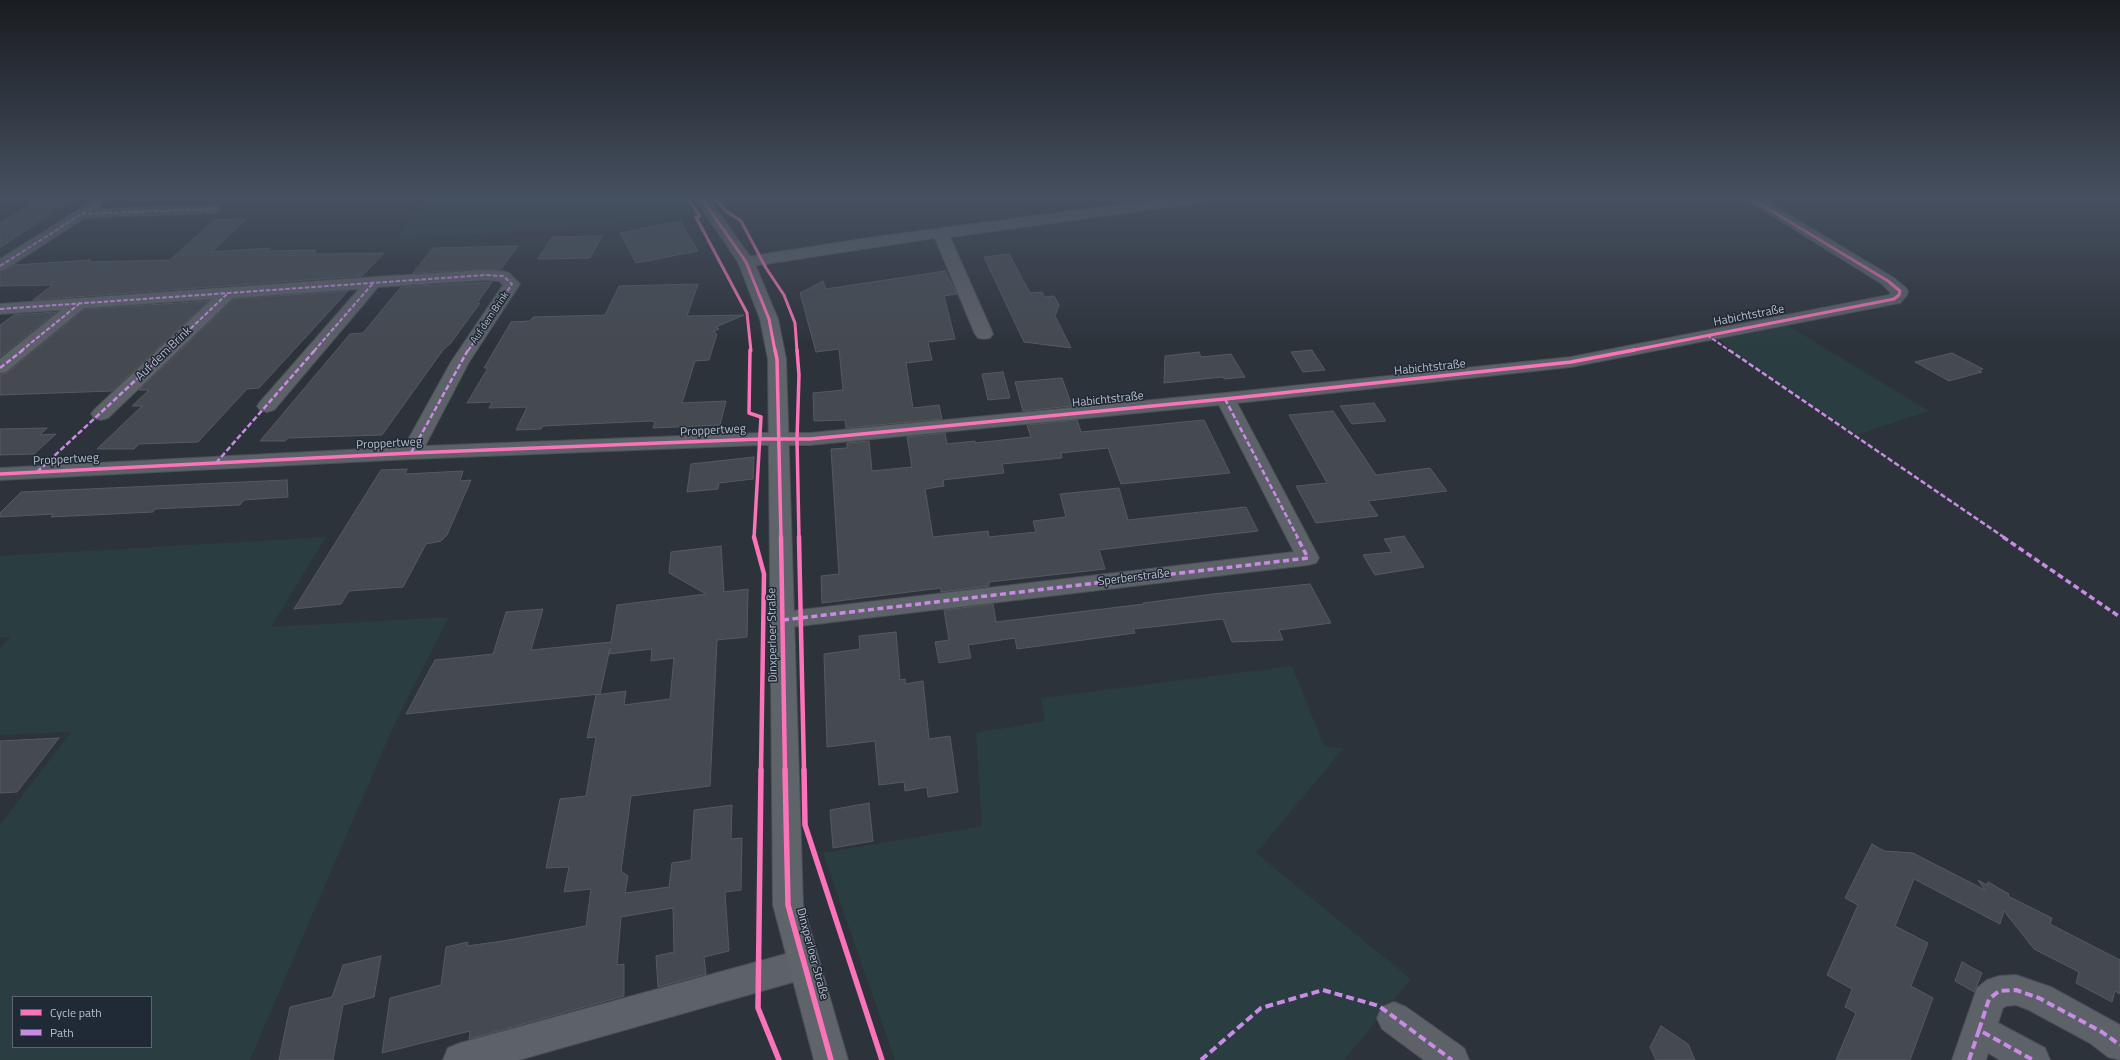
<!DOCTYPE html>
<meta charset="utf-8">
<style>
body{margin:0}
#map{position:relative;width:2120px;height:1060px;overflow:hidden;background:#2d333a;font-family:"Titillium Web",sans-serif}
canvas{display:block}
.legend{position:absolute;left:12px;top:996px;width:140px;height:52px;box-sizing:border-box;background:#202936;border:1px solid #5d6572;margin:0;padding:5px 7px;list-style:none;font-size:12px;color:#b8bfcb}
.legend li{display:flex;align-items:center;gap:8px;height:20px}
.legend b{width:20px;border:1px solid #5d6572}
</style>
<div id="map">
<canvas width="2120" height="1060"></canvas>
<ul class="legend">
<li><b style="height:5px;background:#fb73b8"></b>Cycle path</li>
<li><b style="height:5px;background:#ca8be6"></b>Path</li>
</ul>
</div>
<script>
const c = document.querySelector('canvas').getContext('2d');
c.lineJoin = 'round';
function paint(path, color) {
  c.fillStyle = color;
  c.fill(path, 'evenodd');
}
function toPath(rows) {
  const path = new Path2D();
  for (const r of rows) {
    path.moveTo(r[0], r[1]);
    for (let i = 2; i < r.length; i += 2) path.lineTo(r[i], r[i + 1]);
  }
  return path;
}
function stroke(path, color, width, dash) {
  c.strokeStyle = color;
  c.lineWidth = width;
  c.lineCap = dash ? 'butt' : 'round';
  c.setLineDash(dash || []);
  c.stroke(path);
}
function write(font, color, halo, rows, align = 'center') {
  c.font = font + ' "Titillium Web",sans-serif';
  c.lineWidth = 3;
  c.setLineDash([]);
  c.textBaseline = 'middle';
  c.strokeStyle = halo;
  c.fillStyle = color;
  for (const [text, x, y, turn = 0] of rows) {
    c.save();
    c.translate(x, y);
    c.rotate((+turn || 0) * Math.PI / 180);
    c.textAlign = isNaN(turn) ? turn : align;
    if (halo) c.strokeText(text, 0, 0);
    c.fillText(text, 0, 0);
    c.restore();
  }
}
const green = toPath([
 [427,199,685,199,698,216,561,229,397,239],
 [1785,324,1929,411,1857,435,1723,344,1721,339,1721,337],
 [326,537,271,627,449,617,394,725,250,1060,0,1060,0,825,71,732,0,735,0,649,10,637,0,637,0,556],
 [13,997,151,997,151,1047,13,1047],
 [1292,666,1324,746,1343,749,1256,853,1411,979,1344,1060,895,1060,823,853,982,826,976,733,1045,721,1041,698]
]);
const building = toPath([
 [40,199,72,199,0,248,0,223,40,199],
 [246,219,212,252,270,248,267,251,316,250,313,254,384,253,362,276,33,300,53,285,0,286,0,272,14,265,91,260,88,262,170,260,214,220,246,219],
 [680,221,698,251,636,263,620,233,680,221],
 [602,236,590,258,538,259,552,237,602,236],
 [518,246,501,269,413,273,433,248,518,246],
 [1009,254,1030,293,1042,292,1044,297,1054,296,1059,305,1055,316,1071,348,1024,342,984,257,1009,254],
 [945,271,957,294,944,296,955,339,928,342,932,360,906,363,913,408,939,405,942,419,846,428,845,420,814,421,813,393,843,390,839,349,816,352,800,293,823,281,826,289,945,271],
 [492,282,477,303,480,303,450,344,443,350,382,435,288,438,285,441,260,441,350,334,363,333,401,287,492,282],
 [698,284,687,316,744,315,716,327,719,329,713,332,717,334,709,360,695,361,682,403,726,401,720,425,653,428,655,422,651,421,543,426,541,429,516,430,527,407,489,408,492,402,467,403,488,368,484,368,511,322,530,321,533,317,605,315,619,286,698,284],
 [348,291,259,388,247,389,198,442,139,444,134,449,97,449,142,406,132,406,149,390,139,390,234,299,348,291],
 [208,301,112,391,0,395,0,374,7,373,85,309,208,301],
 [56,312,0,357,0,325,14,315,56,312],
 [1312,350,1315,355,1325,370,1303,372,1291,352,1312,350],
 [1199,352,1201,357,1231,354,1245,377,1224,379,1223,377,1164,383,1165,356,1199,352],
 [1952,353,1983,369,1978,371,1982,372,1949,381,1915,362,1952,353],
 [1003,372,1010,398,988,400,982,374,1003,372],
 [1062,378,1072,406,1023,411,1015,382,1062,378],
 [1374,403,1386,421,1352,424,1340,406,1374,403],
 [1333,411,1376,475,1430,468,1447,491,1368,501,1378,516,1316,523,1296,486,1327,483,1289,415,1333,411],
 [1077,420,1081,432,1204,420,1230,473,1121,484,1108,448,1061,453,1062,458,1002,464,1004,473,943,480,944,486,925,489,933,537,988,531,989,537,1036,532,1033,521,1066,517,1060,494,1119,488,1128,520,1246,507,1258,531,1099,550,1105,569,989,582,989,586,941,592,941,588,822,603,821,576,839,574,831,449,847,448,847,443,869,441,872,471,912,467,907,437,945,433,947,444,975,441,975,443,984,442,1031,437,1027,425,1077,420],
 [47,428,40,435,56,434,34,454,0,455,0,429,47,428],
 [754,457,753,479,719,483,718,489,687,492,691,464,754,457],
 [407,469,405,474,463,471,460,481,471,480,447,535,441,541,426,544,403,587,349,591,341,604,294,609,381,470,407,469],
 [287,480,288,497,244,500,240,505,155,509,153,512,51,517,54,514,0,517,0,513,21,492,287,480],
 [1404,536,1424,567,1375,575,1363,555,1392,552,1384,539,1404,536],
 [721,546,724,592,748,589,747,637,717,640,710,786,631,796,621,871,628,876,625,893,669,887,672,863,691,860,694,810,732,805,731,839,742,838,741,890,725,892,729,951,704,957,706,974,658,987,656,956,674,952,673,908,621,917,617,965,624,964,624,996,469,1039,470,1031,382,1053,390,998,441,985,446,947,468,942,467,946,503,941,586,926,591,889,564,892,569,867,546,868,560,799,586,796,596,737,587,738,596,695,626,691,624,705,670,699,674,658,651,661,652,649,609,654,610,648,600,694,406,714,435,660,493,654,506,612,543,609,531,650,611,642,617,605,706,594,669,573,671,552,721,546],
 [1310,584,1331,623,1279,630,1283,640,1232,642,1223,619,1133,629,1135,633,1017,649,1015,638,968,645,971,658,939,663,935,642,949,640,944,610,993,604,996,622,1144,604,1143,603,1213,594,1310,584],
 [896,632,900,680,905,679,905,684,923,681,929,739,950,736,958,792,928,797,927,787,905,791,904,782,879,785,875,741,827,747,824,654,860,649,859,636,896,632],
 [59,738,17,792,0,793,0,741,59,738],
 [869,803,873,841,833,848,830,810,869,803],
 [1872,844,1884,851,1913,853,1985,890,1978,880,1987,885,1988,882,2009,894,2008,896,2052,918,2050,924,2120,960,2120,994,2115,991,2112,1002,2076,983,2079,972,2034,949,2004,911,2000,924,1914,879,1895,926,1928,943,1911,986,1933,998,1910,1060,1836,1060,1856,1013,1845,1007,1852,989,1827,975,1858,905,1845,898,1872,844],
 [381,956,374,997,343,1005,333,1060,279,1060,290,1007,332,997,343,965,381,956],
 [1962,962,1982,973,1974,992,1955,981,1962,962],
 [1661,1026,1688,1044,1695,1060,1656,1060,1650,1047,1661,1026]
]);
const street = toPath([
 [1164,199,1206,199,1199,203,950,237,993,334,990,338,984,339,978,338,975,334,935,238,746,267,740,265,738,262,740,259,746,257,874,237,1164,199],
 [1745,199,1763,199,1894,278,1906,288,1908,291,1907,295,1900,303,1894,304,1571,367,1237,403,1319,558,1316,563,1308,565,783,628,774,626,771,620,774,614,783,612,1294,552,1219,405,810,445,760,445,411,459,0,480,0,468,404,447,451,362,503,285,499,281,486,280,378,287,274,410,267,412,260,410,257,406,260,402,359,289,233,298,108,418,101,420,94,418,91,414,94,410,212,299,84,308,6,372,0,373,0,359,61,310,0,314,0,304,374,277,486,270,503,271,509,273,520,284,469,362,425,446,760,433,810,433,1225,393,1571,357,1889,295,1891,293,1882,284,1745,199],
 [94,202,99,203,101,206,99,209,214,205,219,206,221,209,219,212,214,213,85,218,6,269,0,271,0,259,89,203,94,202],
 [804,949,815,954,820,964,815,974,804,979,519,1060,443,1060,448,1048,460,1043,804,949],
 [2016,975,2051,987,2120,1025,2120,1060,2108,1057,2090,1043,2029,1010,2016,1005,2006,1006,2003,1008,1998,1023,2045,1048,2050,1060,2000,1060,1988,1053,1986,1060,1952,1060,1977,988,1987,980,1999,976,2016,975],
 [1394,1002,1406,1007,1464,1048,1469,1060,1424,1060,1382,1029,1377,1018,1382,1007,1394,1002]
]);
const primary = toPath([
 [695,199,709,199,754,262,778,319,786,359,803,905,848,1060,814,1060,773,905,768,359,760,319,738,262,695,199]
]);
const quietFar3 = toPath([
 [82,214,214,209],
 [0,266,105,199],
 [0,309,486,275,503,276,512,284,468,351],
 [1707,335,1730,351],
 [21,351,79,304],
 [167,351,228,293],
 [314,351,374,282]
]);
const quietFar2 = toPath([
 [1729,350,2005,538],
 [0,368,23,350],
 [1225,399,1298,538],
 [411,453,468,350],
 [216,463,315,350],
 [37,472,168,350]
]);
const quietFar1 = toPath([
 [2003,537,2120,617],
 [783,620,1308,558,1297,537]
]);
const quiet = toPath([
 [1979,1030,1989,999,1999,991,2016,990,2039,998,2102,1032,2120,1045],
 [1201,1060,1261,1008,1323,990,1379,1006,1452,1060],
 [1969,1060,1979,1030,2033,1060]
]);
const cyclewayFar3 = toPath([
 [688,199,700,216,696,217,747,313,751,351],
 [702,199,746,262,769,319,775,351],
 [715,199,726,211,741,221,766,268,784,295,795,323,797,351],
 [1629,351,1894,299,1899,295,1900,291,1888,281,1752,199]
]);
const cyclewayFar2 = toPath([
 [750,350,749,413,761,417,754,538],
 [775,350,777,359,781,538],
 [797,350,799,375,797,439,799,538],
 [0,474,411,453,760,439,810,439,1225,399,1571,362,1634,350]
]);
const cyclewayFar1 = toPath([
 [754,537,764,574,761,771],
 [781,537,785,771],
 [799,537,804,771]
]);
const cycleway = toPath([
 [761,770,758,1008,779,1060],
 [785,770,788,905,831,1060],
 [804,770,805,825,882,1060]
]);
const farStreetnames = [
 ["Auf dem Brink",490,318,-56]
];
const streetNames = [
 ["Habichtstraße",1749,316,-11],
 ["Auf dem Brink",164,354,-44],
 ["Habichtstraße",1430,368,-6],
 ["Habichtstraße",1108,400,-6],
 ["Proppertweg",713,431,-3],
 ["Proppertweg",389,444,-3],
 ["Proppertweg",66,460,-3],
 ["Sperberstraße",1134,578,-7],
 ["Dinxperloer Straße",773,635,-91],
 ["Dinxperloer Straße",812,954,75]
];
paint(green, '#2a3d40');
paint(building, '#454a51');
stroke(building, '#555a62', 1);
stroke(street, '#4b4f55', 2);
stroke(primary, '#4b4f57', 2);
paint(street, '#5d6168');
paint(primary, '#5f636a');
stroke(quietFar3, '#ca8be6', 2, [4.5, 2]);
stroke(quietFar2, '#ca8be6', 2.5, [5.5, 2.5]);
stroke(quietFar1, '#ca8be6', 3.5, [6, 3.5]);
stroke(quiet, '#ca8be6', 4, [8, 4]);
stroke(cyclewayFar3, '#fb73b8', 3);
stroke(cyclewayFar2, '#fb73b8', 3.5);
stroke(cyclewayFar1, '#fb73b8', 4.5);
stroke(cycleway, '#fb73b8', 5.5);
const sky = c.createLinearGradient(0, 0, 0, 348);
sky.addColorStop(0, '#191c20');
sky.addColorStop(0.57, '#465060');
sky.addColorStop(1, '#46506000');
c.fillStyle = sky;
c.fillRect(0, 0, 2120, 348);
write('10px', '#b8bfcb', '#202936', farStreetnames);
write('12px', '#b8bfcb', '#202936', streetNames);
</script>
